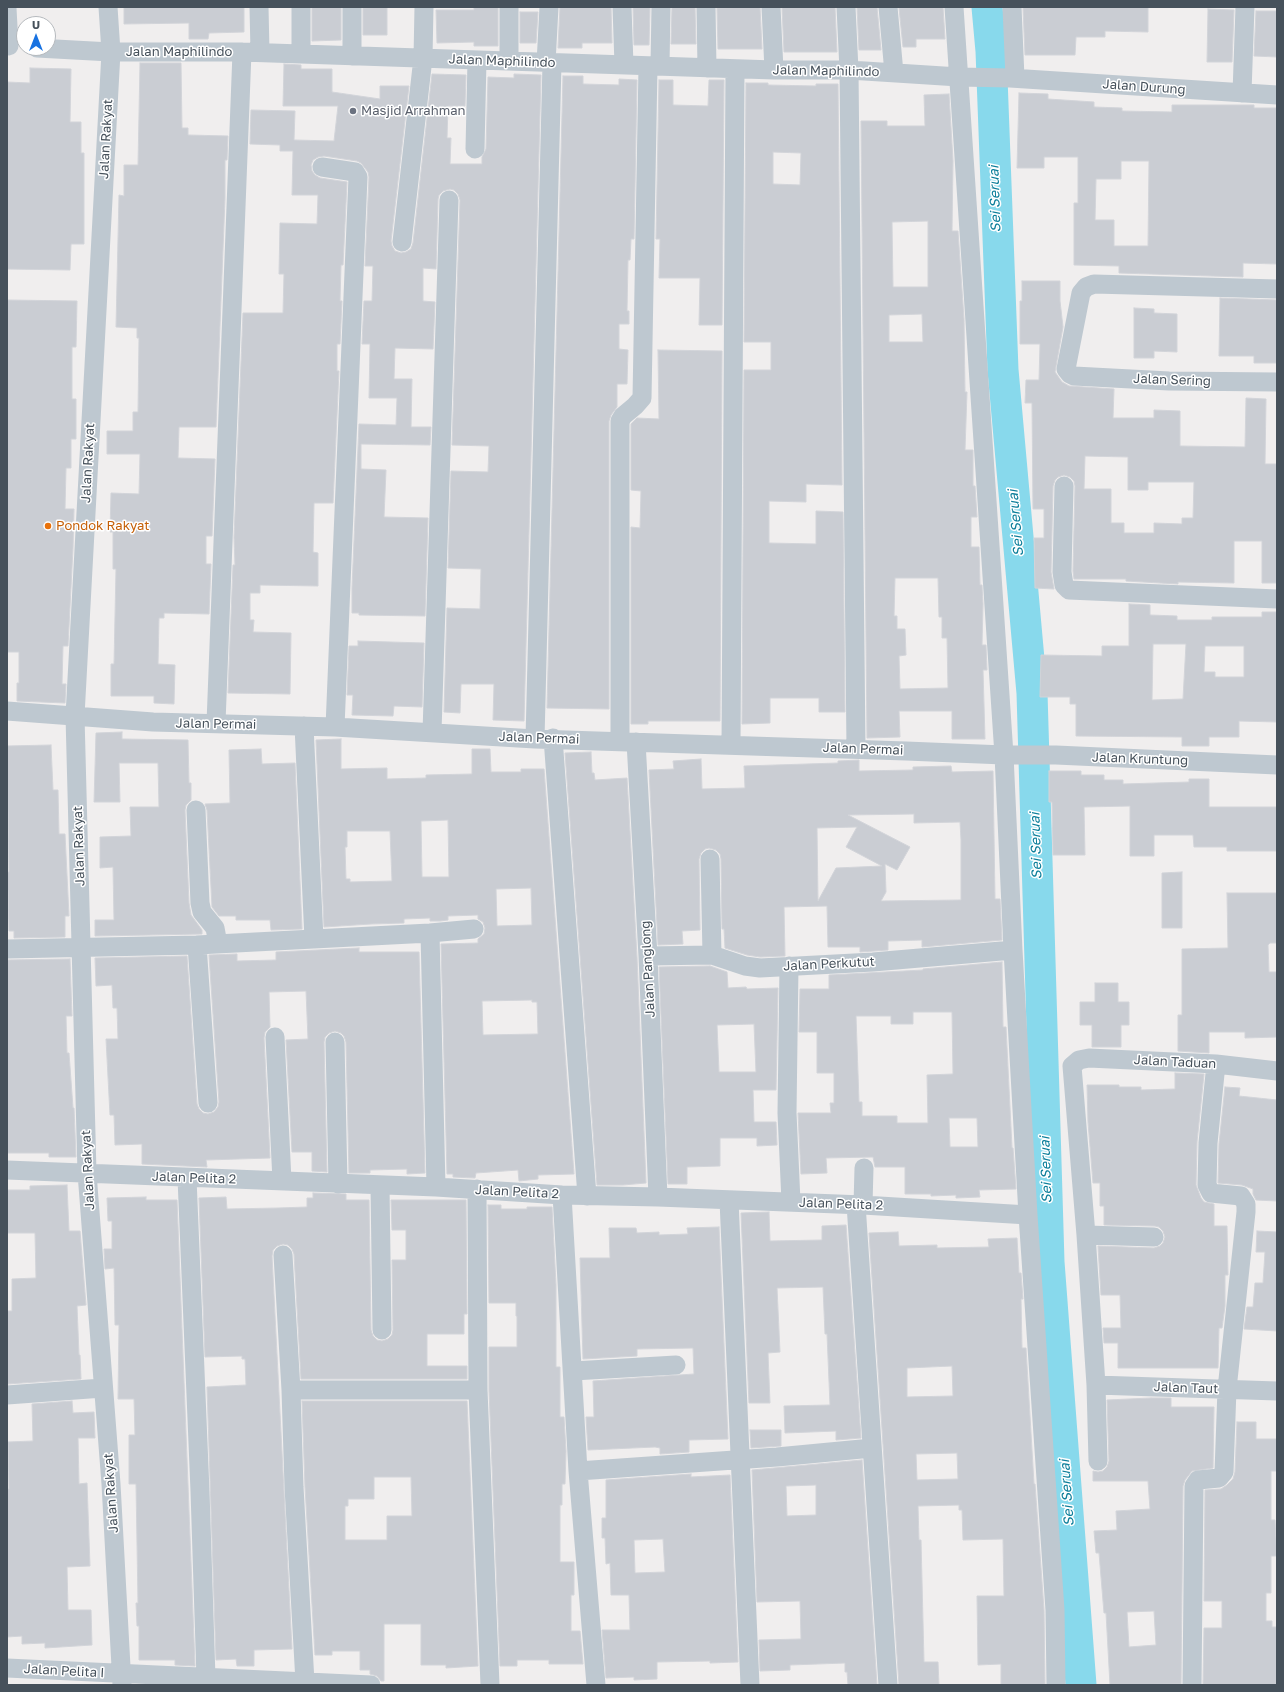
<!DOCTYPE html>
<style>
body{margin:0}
#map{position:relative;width:1284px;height:1692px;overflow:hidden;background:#f0eeee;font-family:"Golos Text",sans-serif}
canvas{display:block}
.frame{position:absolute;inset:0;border:8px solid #46515b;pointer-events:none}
.north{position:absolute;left:16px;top:16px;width:40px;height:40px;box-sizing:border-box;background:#fff;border:1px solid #b5b9bd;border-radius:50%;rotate:0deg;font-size:11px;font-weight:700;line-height:16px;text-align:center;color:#46515b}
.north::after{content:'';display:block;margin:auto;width:14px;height:18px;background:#1872e1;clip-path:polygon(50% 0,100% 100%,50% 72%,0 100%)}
</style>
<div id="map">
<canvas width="1284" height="1692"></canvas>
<div class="frame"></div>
<div class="north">U</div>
</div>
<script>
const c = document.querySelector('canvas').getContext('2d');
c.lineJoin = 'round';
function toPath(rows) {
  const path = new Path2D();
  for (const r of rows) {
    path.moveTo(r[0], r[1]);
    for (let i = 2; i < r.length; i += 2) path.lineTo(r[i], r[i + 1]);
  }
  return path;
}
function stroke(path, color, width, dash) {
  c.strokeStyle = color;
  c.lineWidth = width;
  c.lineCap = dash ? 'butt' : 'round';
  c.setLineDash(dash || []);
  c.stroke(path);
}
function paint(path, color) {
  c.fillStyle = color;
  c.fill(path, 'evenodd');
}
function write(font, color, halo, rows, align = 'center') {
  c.font = font + ' "Golos Text",sans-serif';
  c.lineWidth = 3;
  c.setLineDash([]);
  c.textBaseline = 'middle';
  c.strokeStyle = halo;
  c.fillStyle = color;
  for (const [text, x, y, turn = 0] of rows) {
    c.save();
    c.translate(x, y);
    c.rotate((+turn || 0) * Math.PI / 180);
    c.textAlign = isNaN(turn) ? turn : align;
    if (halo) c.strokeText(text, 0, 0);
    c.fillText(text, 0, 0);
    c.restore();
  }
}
const river = toPath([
 [987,7,991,51,1003,370,1032,693,1049,1262,1081,1685]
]);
const building = toPath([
 [124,7,244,7,244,32,209,33,208,39,189,39,189,23,124,24,124,7],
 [312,7,341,7,341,40,312,41,312,7],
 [387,7,387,35,363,35,363,8,387,7],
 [474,7,498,7,498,46,474,46,474,42,437,43,436,10,474,10,474,7],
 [560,7,611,7,612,43,582,43,582,48,558,48,560,7],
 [633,7,650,7,649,45,634,45,633,7],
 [672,7,695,7,696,44,671,44,672,7],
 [760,7,762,49,718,49,717,8,760,7],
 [782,7,835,7,837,52,784,52,782,7],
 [857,7,877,7,881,50,859,50,857,7],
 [943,7,945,39,916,39,916,47,903,47,899,8,943,7],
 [1023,7,1148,7,1148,32,1105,31,1105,37,1076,37,1075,55,1025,55,1023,7],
 [1208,9,1234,10,1232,62,1207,62,1208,9],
 [1256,11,1277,11,1277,57,1254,56,1256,11],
 [520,12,538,12,536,43,520,43,520,12],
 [140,63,181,63,182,128,188,128,188,135,228,136,227,160,225,160,225,198,216,427,179,427,178,458,215,459,212,536,206,536,206,564,211,564,209,614,164,613,164,618,159,618,158,664,175,665,174,704,154,703,154,696,111,696,111,664,114,664,116,569,113,569,113,532,110,532,111,493,139,494,140,454,107,454,107,431,133,431,133,412,138,412,139,338,137,338,137,328,116,327,119,195,124,196,124,165,138,165,140,63],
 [284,64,301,65,301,69,332,69,332,92,380,99,380,86,409,86,391,241,392,246,395,251,401,253,406,252,411,249,413,243,432,74,466,75,465,106,448,106,447,138,451,138,450,164,482,164,482,157,486,149,488,77,514,78,514,74,541,75,524,721,493,720,494,684,461,684,460,713,444,712,447,608,480,609,481,569,448,568,451,471,488,472,489,446,452,445,460,200,458,194,454,190,450,189,443,191,439,195,438,199,436,269,423,268,423,301,435,302,433,349,395,348,394,379,412,379,411,427,431,427,430,445,361,444,361,469,386,470,384,517,428,518,425,616,359,615,359,613,352,613,352,588,359,424,396,425,397,398,369,398,370,344,362,344,364,301,372,301,373,266,365,266,369,177,368,172,361,163,357,161,324,156,318,157,313,160,311,165,312,171,315,175,320,178,347,182,343,265,341,265,340,301,342,301,340,344,337,344,337,371,339,371,333,503,314,503,313,552,318,553,318,586,260,585,260,593,250,593,250,620,254,620,253,632,291,633,290,694,228,693,233,565,235,565,234,537,243,313,283,313,284,274,279,274,280,223,317,224,318,195,292,195,293,151,280,151,280,145,250,144,251,110,295,111,294,140,334,141,338,106,283,106,284,64],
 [30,68,71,69,70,122,81,122,81,153,84,153,84,244,71,244,70,270,7,269,7,82,30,83,30,68],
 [563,76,583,76,583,84,619,85,619,79,637,80,634,239,631,239,630,260,628,260,627,311,629,311,629,324,619,324,619,349,628,350,627,384,617,384,617,407,611,415,609,421,609,709,547,708,563,76],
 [659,80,673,80,673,105,708,106,709,80,724,80,722,325,699,325,700,278,659,278,660,239,656,239,659,80],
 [746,83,768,83,768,85,816,86,816,84,838,84,842,485,806,484,806,502,769,501,769,543,816,544,816,511,843,512,845,712,819,712,819,698,770,698,770,723,742,724,744,370,771,370,771,342,744,342,746,83],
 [773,152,801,153,800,185,773,184,773,152],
 [1019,93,1048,94,1048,99,1094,102,1094,107,1122,108,1122,111,1172,112,1172,105,1254,105,1254,108,1277,108,1277,264,1243,263,1243,277,1119,273,1119,266,1074,265,1074,203,1078,203,1078,157,1044,157,1044,168,1017,168,1019,93],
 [1121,161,1149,161,1148,246,1114,246,1114,220,1095,220,1096,179,1121,179,1121,161],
 [949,94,953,161,952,231,958,231,964,319,965,392,967,392,965,450,973,450,973,486,975,486,977,517,971,517,971,547,979,547,980,585,982,585,983,604,982,645,986,645,987,670,983,670,985,739,952,739,952,711,899,711,900,737,867,738,861,121,887,121,887,126,925,126,924,95,949,94],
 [928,221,928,287,893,287,892,222,928,221],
 [922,314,923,342,889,342,889,315,922,314],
 [895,578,938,578,939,617,942,617,942,638,947,638,948,688,900,689,899,656,906,655,905,629,897,629,897,616,894,616,895,578],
 [1022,281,1060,281,1060,301,1063,327,1055,372,1062,382,1069,386,1114,389,1113,418,1154,418,1154,410,1180,411,1180,446,1245,447,1246,398,1266,399,1265,464,1277,464,1277,583,1262,583,1262,541,1234,541,1234,583,1178,582,1178,584,1126,581,1126,579,1074,579,1073,571,1075,486,1074,481,1070,477,1064,475,1058,477,1055,480,1053,486,1051,572,1054,589,1035,588,1034,538,1044,538,1044,509,1033,509,1032,403,1025,403,1026,380,1039,380,1040,344,1020,344,1020,301,1022,301,1022,281],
 [1085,456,1128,457,1128,490,1148,490,1148,482,1194,482,1193,518,1182,518,1182,524,1154,523,1154,533,1124,533,1124,523,1111,523,1111,489,1084,489,1085,456],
 [1220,298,1277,300,1277,363,1254,363,1254,356,1219,356,1220,298],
 [7,300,77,301,76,347,72,347,72,399,76,399,76,439,71,439,71,468,66,468,65,509,74,509,73,548,68,646,63,646,62,684,66,684,65,703,17,701,17,683,19,683,19,652,7,652,7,300],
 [1134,308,1154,309,1154,313,1177,314,1177,352,1154,351,1154,358,1134,358,1134,308],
 [658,350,722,351,720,721,648,721,648,724,631,724,631,527,640,528,641,491,631,490,631,424,637,418,659,419,658,350],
 [1129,604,1150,605,1150,615,1177,616,1177,620,1212,620,1212,617,1262,617,1262,612,1277,612,1277,722,1239,721,1239,737,1209,737,1209,746,1182,746,1182,737,1076,736,1076,704,1070,704,1070,697,1040,697,1041,655,1102,656,1102,646,1129,646,1129,604],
 [1153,644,1186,644,1183,699,1152,700,1153,644],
 [1205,646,1244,646,1244,677,1215,677,1215,672,1204,672,1205,646],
 [358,641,424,643,422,707,394,706,393,716,352,715,353,695,347,695,349,646,358,646,358,641],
 [122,732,122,739,188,740,189,783,191,783,191,800,186,805,185,810,189,903,191,915,202,930,202,934,95,936,95,920,114,920,113,867,100,868,100,837,131,836,130,807,159,807,158,763,119,763,120,802,94,802,96,733,122,732],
 [341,739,341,769,387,768,387,779,426,778,426,775,472,774,472,749,490,749,491,772,521,772,521,769,544,769,574,1174,538,1175,538,1179,519,1181,518,1170,476,1173,475,1178,453,1177,453,1174,447,1174,441,944,478,943,478,939,484,934,485,928,483,922,478,919,478,915,448,916,448,920,440,921,430,921,430,918,404,919,404,923,371,924,324,927,316,740,341,739],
 [448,820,449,877,422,877,421,821,448,820],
 [347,831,390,831,392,881,350,882,350,879,346,879,345,847,347,847,347,831],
 [531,888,532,925,497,926,496,889,531,888],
 [532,1000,532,1002,537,1002,538,1034,483,1035,482,1001,532,1000],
 [51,745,53,790,58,790,59,834,65,834,69,916,65,916,65,937,14,938,14,931,9,931,8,890,7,890,7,872,9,872,7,746,51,745],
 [261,749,262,764,295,763,302,929,271,930,270,920,236,920,236,916,219,916,212,907,207,810,205,804,230,803,229,750,261,749],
 [591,752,592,773,594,773,595,780,627,778,637,957,646,1183,623,1185,597,1185,565,753,591,752],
 [701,759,702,789,745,788,744,766,838,763,838,761,859,760,859,771,913,770,913,767,951,766,952,772,993,771,995,899,1000,899,1002,940,922,947,922,940,888,941,888,950,860,952,860,947,828,947,827,906,784,907,785,956,760,957,747,955,725,948,724,929,722,929,721,859,720,854,716,850,709,848,705,849,701,853,699,859,700,930,682,931,683,944,658,945,649,770,674,769,673,761,701,759],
 [914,814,914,823,960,822,961,840,961,900,881,901,886,892,885,864,897,870,910,847,848,815,914,814],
 [857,827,846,847,882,866,836,868,818,901,817,828,857,827],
 [1049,771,1081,771,1081,775,1104,775,1104,780,1123,780,1123,784,1189,782,1189,779,1209,779,1209,807,1277,807,1277,851,1227,851,1227,847,1194,847,1193,835,1154,835,1154,856,1130,856,1130,806,1084,807,1085,855,1053,855,1052,802,1049,802,1049,771],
 [1182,872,1182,928,1162,928,1162,873,1182,872],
 [1227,893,1277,893,1277,943,1270,943,1268,945,1269,972,1277,972,1277,1037,1245,1038,1245,1032,1209,1032,1209,1053,1178,1051,1178,1015,1182,1015,1182,949,1228,948,1227,893],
 [359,948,359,952,419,952,425,1173,407,1174,407,1169,370,1170,370,1173,349,1173,346,1042,344,1036,341,1033,335,1031,329,1033,325,1037,324,1042,327,1172,312,1171,312,1152,292,1152,286,1040,308,1039,306,991,269,992,270,1027,265,1032,264,1038,270,1158,206,1160,207,1167,142,1164,142,1144,115,1145,114,1115,110,1115,106,1039,118,1039,117,1008,113,1008,112,985,96,986,95,958,187,956,197,1104,199,1109,203,1113,208,1114,214,1112,218,1107,219,1102,209,955,237,954,237,961,276,960,276,952,359,948],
 [70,959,72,1016,66,1016,67,1053,69,1053,73,1108,74,1108,76,1157,49,1157,49,1153,7,1153,7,960,70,959],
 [1002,962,1003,1027,1006,1027,1012,1148,1013,1148,1016,1189,979,1190,980,1197,956,1198,956,1195,931,1196,931,1194,905,1194,905,1167,875,1167,873,1157,826,1158,827,1173,801,1174,798,1113,831,1113,830,1103,834,1103,834,1073,817,1073,817,1032,799,1032,800,989,829,989,829,975,923,970,923,969,1002,962],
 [913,1012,952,1012,953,1074,927,1075,928,1123,897,1123,897,1116,862,1116,862,1102,859,1102,856,1016,891,1016,891,1024,913,1024,913,1012],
 [949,1118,977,1118,978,1147,950,1147,949,1118],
 [710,966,727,972,728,988,746,987,747,989,778,988,776,1090,753,1090,754,1122,776,1122,777,1145,757,1146,757,1138,720,1138,720,1166,687,1167,687,1184,668,1184,659,967,710,966],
 [754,1024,756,1072,719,1072,717,1025,754,1024],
 [1095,983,1118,983,1118,1002,1129,1002,1129,1025,1121,1025,1121,1047,1092,1047,1092,1025,1080,1025,1080,1002,1095,1002,1095,983],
 [1175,1073,1204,1074,1197,1142,1196,1185,1201,1198,1204,1202,1214,1204,1214,1226,1227,1226,1228,1275,1225,1275,1225,1306,1222,1328,1219,1328,1218,1368,1118,1368,1118,1343,1104,1343,1103,1328,1121,1328,1120,1295,1101,1295,1098,1246,1154,1248,1160,1246,1163,1243,1165,1237,1163,1231,1159,1227,1155,1226,1104,1225,1104,1206,1100,1206,1100,1183,1093,1183,1088,1122,1087,1085,1119,1085,1119,1087,1141,1087,1141,1090,1175,1089,1175,1073],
 [1225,1087,1240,1088,1239,1096,1277,1100,1277,1201,1256,1200,1253,1194,1253,1189,1242,1185,1218,1183,1219,1144,1225,1087],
 [67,1185,69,1231,80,1231,86,1305,77,1306,79,1355,80,1355,81,1379,7,1384,7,1311,12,1311,12,1279,36,1278,35,1233,7,1233,7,1190,30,1190,30,1186,67,1185],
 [313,1193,346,1194,346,1200,369,1200,371,1330,373,1336,377,1340,382,1341,388,1339,392,1335,393,1330,392,1260,406,1260,406,1230,392,1230,391,1200,466,1200,467,1314,464,1314,464,1334,427,1334,427,1366,467,1366,467,1379,301,1379,294,1254,292,1249,288,1245,283,1244,277,1246,273,1250,272,1256,292,1649,254,1650,254,1666,237,1666,236,1659,216,1660,207,1387,246,1385,245,1359,242,1359,242,1356,205,1357,199,1198,226,1197,227,1209,278,1208,307,1207,307,1198,313,1198,313,1193],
 [146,1197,146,1200,177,1200,195,1666,175,1665,175,1660,139,1660,139,1626,137,1626,136,1603,138,1603,136,1484,129,1484,129,1435,135,1435,134,1399,118,1399,119,1325,115,1325,114,1268,105,1269,104,1249,112,1249,112,1221,108,1221,107,1198,146,1197],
 [488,1205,501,1205,501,1209,527,1209,527,1207,552,1207,556,1285,556,1367,560,1367,560,1417,564,1417,566,1451,565,1484,562,1484,562,1505,560,1505,560,1562,574,1562,574,1595,571,1595,571,1631,580,1631,583,1664,549,1664,549,1660,517,1660,517,1666,500,1666,489,1390,489,1347,517,1347,517,1316,516,1316,516,1303,489,1303,488,1205],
 [769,1212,770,1241,822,1240,822,1226,846,1225,861,1438,836,1440,836,1431,785,1433,784,1406,830,1405,827,1334,825,1334,823,1287,777,1288,780,1352,768,1353,770,1403,749,1403,741,1213,769,1212],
 [719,1227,728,1439,689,1440,689,1452,660,1454,660,1448,655,1447,588,1450,586,1417,594,1417,593,1381,694,1374,693,1348,637,1349,637,1356,583,1359,580,1258,610,1258,609,1228,636,1228,637,1233,659,1232,659,1235,688,1234,687,1228,719,1227],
 [1257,1231,1277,1232,1277,1331,1244,1329,1247,1307,1253,1307,1255,1283,1263,1283,1265,1252,1256,1252,1257,1231],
 [898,1232,899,1246,937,1245,937,1248,989,1247,988,1239,1017,1238,1019,1273,1021,1273,1023,1299,1021,1299,1022,1348,1026,1348,1034,1484,1035,1484,1044,1610,1045,1685,1001,1685,1001,1664,978,1665,977,1596,1004,1596,1003,1539,963,1540,962,1510,959,1510,959,1505,918,1506,919,1540,921,1540,924,1662,938,1662,939,1685,899,1685,869,1233,898,1232],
 [952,1366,953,1396,907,1397,907,1368,952,1366],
 [957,1453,958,1479,917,1480,916,1454,957,1453],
 [1151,1398,1171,1398,1171,1407,1214,1407,1213,1468,1192,1471,1185,1480,1183,1486,1181,1684,1110,1685,1106,1613,1104,1613,1099,1553,1096,1553,1094,1531,1117,1530,1116,1511,1150,1509,1148,1481,1093,1481,1093,1471,1098,1472,1103,1471,1107,1467,1109,1461,1107,1400,1151,1398],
 [1154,1611,1156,1645,1129,1647,1127,1612,1154,1611],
 [72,1401,73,1413,94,1412,95,1438,78,1438,79,1484,87,1483,90,1566,67,1567,68,1610,91,1610,92,1645,45,1648,45,1643,22,1644,22,1636,7,1637,7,1489,9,1489,8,1442,33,1441,32,1404,72,1401],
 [302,1401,467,1401,478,1666,446,1668,446,1665,421,1665,421,1624,384,1624,384,1681,381,1681,377,1676,370,1674,370,1670,360,1670,360,1651,332,1651,332,1655,315,1655,305,1487,302,1401],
 [374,1477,411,1477,412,1516,387,1516,387,1540,345,1540,345,1506,348,1506,348,1499,374,1499,374,1477],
 [1237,1422,1256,1422,1256,1439,1277,1439,1277,1471,1271,1471,1271,1520,1275,1520,1277,1556,1271,1556,1271,1593,1266,1593,1266,1621,1272,1621,1272,1627,1277,1627,1277,1685,1203,1685,1204,1628,1222,1628,1222,1601,1204,1601,1205,1490,1221,1489,1227,1485,1233,1479,1235,1472,1237,1422],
 [750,1430,781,1430,781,1446,751,1448,750,1430],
 [862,1460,877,1685,848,1685,847,1672,845,1672,845,1663,790,1665,790,1670,760,1671,759,1640,801,1639,800,1601,757,1602,752,1470,862,1460],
 [816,1485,816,1515,787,1516,786,1486,816,1485],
 [691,1474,691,1477,730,1475,738,1662,710,1663,710,1661,657,1662,657,1679,634,1680,634,1677,606,1678,602,1630,630,1630,629,1595,611,1595,610,1563,606,1564,605,1538,602,1538,602,1518,606,1518,606,1480,691,1474],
 [663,1539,665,1572,635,1573,634,1540,663,1539]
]);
const minor = toPath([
 [108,7,111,52,75,716,87,1173,111,1484,122,1685],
 [259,7,260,52],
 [352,7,352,56],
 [622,7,624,65],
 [706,7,707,68],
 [771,7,774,70],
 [846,7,849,70,856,749],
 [888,7,894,73],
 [954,7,1004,755,1013,950,1028,1215,1055,1610,1056,1685],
 [1012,7,1015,78],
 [7,8,9,46],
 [37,48,111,52,242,52,774,70,849,70,959,77,1010,78,1277,95],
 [301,54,301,7],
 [509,61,509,7],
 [546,63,549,7],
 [660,66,661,7],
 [1242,93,1245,7],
 [475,149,477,60],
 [322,167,355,172,358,177,335,727],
 [402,242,423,58,424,7],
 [1277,289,1094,284,1086,287,1081,293,1066,369,1070,374,1074,376,1169,381,1277,382],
 [1064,486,1062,572,1064,585,1069,590,1277,599],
 [7,711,153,722,335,727,535,739,906,751,1004,755,1056,755,1277,765],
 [216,723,242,52],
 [304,726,314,939],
 [432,732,449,200],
 [553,738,587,1196],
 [535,739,552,63],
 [620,741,620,421,623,416,635,406,642,398,648,66],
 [636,742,648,956,658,1197],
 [731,745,735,69],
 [196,810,200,903,202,912,215,928,218,944],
 [710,859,712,955],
 [430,933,436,1187],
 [197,945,208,1103],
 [7,949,197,945,430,933,474,929],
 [648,956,712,955,745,966,760,968,873,962,1013,950],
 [789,966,787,1113,791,1202],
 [275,1037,282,1181],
 [335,1042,338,1184],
 [7,1170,436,1187,562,1195,658,1197,863,1205,1028,1215],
 [187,1178,200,1491,206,1678],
 [380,1186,382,1330],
 [477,1189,478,1390,490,1685],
 [562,1195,578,1471,596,1685],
 [729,1200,750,1685],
 [856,1204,888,1685],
 [863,1205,864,1168],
 [1086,1235,1154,1237],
 [283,1255,291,1390,294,1487,305,1682],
 [573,1371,676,1365],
 [1096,1385,1277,1391],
 [291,1390,478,1390],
 [7,1395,103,1388],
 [1098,1461,1096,1385,1086,1235,1072,1066,1079,1060,1089,1058,1216,1064,1277,1071],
 [578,1471,777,1457,872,1448],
 [7,1668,371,1685],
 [1192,1685,1194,1486,1198,1480,1219,1478,1224,1472,1227,1389,1246,1212,1246,1204,1241,1196,1211,1193,1207,1185,1208,1143,1216,1064]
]);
const markers = [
 [353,111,4,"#6b7280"],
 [48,526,4,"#e8710a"]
];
const streetNames = [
 ["Jalan Maphilindo",179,52],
 ["Jalan Maphilindo",502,61,2],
 ["Jalan Maphilindo",826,71,1],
 ["Jalan Durung",1144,87,4],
 ["Jalan Rakyat",106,139,-87],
 ["Jalan Sering",1172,380,2],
 ["Jalan Rakyat",88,463,-87],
 ["Jalan Permai",216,724,1],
 ["Jalan Permai",539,738,2],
 ["Jalan Permai",863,749,2],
 ["Jalan Kruntung",1140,759,2],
 ["Jalan Rakyat",79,846,-92],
 ["Jalan Perkutut",829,964,-3],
 ["Jalan Panglong",648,969,-93],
 ["Jalan Taduan",1175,1062,3],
 ["Jalan Rakyat",88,1170,-93],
 ["Jalan Pelita 2",194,1178,2],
 ["Jalan Pelita 2",517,1192,3],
 ["Jalan Pelita 2",841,1204,2],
 ["Jalan Taut",1186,1388,2],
 ["Jalan Rakyat",111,1493,-94],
 ["Jalan Pelita I",64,1671,3]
];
const worshipNames = [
 ["Masjid Arrahman",361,111]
];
const foodNames = [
 ["Pondok Rakyat",56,526]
];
const waterNames = [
 ["Sei Seruai",995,199,-92],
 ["Sei Seruai",1016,523,-95],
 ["Sei Seruai",1036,846,-92],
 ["Sei Seruai",1046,1170,-92],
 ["Sei Seruai",1067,1493,-94]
];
stroke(river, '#88d9ec', 31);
paint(building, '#cacdd3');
stroke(building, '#d2d4d9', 1);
stroke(minor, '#bec8d0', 19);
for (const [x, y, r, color] of markers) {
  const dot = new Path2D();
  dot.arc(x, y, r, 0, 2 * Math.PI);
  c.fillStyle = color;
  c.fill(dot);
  stroke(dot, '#fff', 1.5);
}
write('13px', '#46515b', '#fff', streetNames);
write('13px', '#5b616d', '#fff', worshipNames, 'left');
write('13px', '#c56008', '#fff', foodNames, 'left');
write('italic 14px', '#0c7e9a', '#fff', waterNames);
</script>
